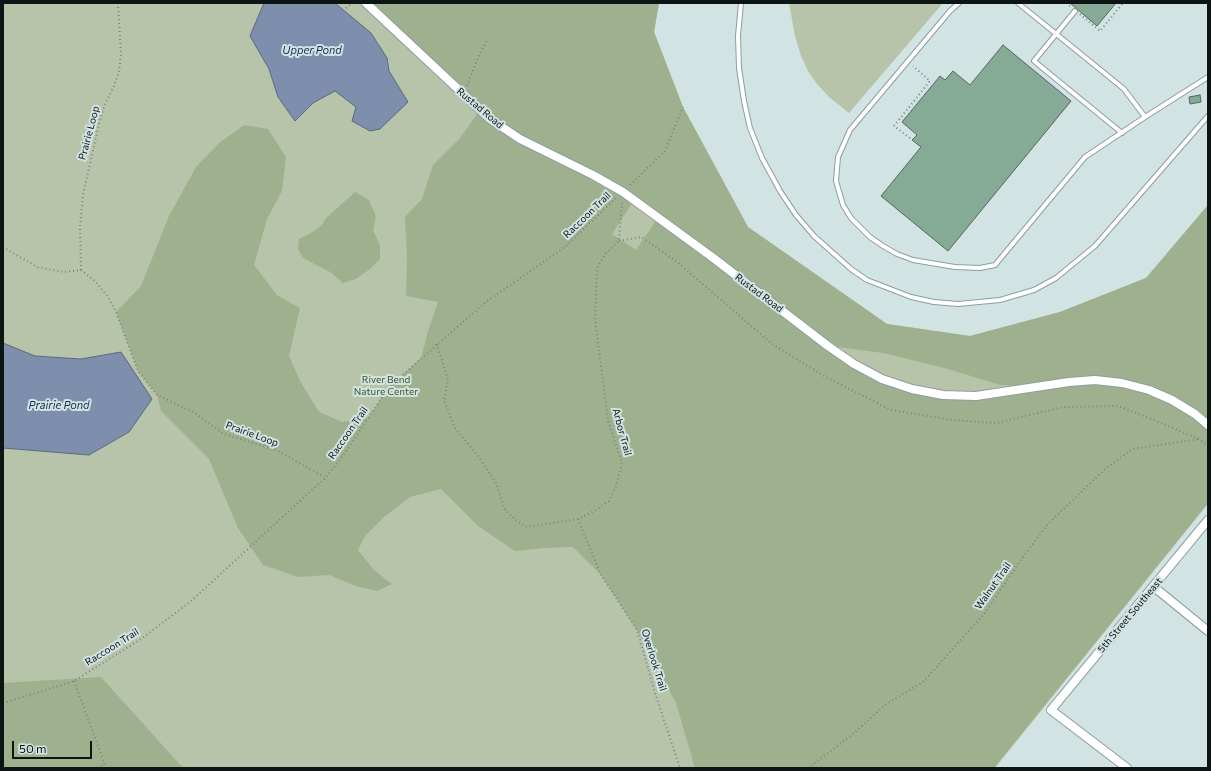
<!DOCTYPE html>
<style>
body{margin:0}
#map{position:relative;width:1211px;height:771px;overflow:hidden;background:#d1e3e3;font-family:Commissioner,sans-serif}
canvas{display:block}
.frame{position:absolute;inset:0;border:4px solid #0d1414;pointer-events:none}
.scale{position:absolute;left:12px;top:741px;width:80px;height:18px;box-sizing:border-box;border:2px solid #0d1414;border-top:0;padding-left:5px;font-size:12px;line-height:14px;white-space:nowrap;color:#0d1414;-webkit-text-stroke:3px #d1e3e3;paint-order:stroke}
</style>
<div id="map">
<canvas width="1211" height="771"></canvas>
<div class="frame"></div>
<div class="scale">50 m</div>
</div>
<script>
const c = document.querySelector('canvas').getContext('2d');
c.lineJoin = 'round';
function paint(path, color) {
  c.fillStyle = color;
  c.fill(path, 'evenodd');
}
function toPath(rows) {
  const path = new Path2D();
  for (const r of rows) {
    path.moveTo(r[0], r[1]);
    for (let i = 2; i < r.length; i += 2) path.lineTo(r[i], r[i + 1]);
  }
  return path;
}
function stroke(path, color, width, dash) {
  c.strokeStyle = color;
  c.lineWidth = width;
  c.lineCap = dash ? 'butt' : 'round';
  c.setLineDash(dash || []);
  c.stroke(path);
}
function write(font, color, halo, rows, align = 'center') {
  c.font = font + ' Commissioner,sans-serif';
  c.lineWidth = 4;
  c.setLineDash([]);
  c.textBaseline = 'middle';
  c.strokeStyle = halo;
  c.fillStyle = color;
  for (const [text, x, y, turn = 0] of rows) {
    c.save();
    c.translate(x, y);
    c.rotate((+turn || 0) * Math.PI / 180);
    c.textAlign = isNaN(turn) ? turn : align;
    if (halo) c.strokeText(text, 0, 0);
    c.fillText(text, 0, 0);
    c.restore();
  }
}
const green = toPath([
 [3,3,659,3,654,32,683,107,748,227,887,324,970,336,1060,312,1146,278,1208,205,1208,504,995,768,3,768],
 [789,3,943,3,849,113,829,97,817,84,808,71,801,56,795,36]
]);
const forest = toPath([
 [366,3,659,3,654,32,683,107,748,227,887,324,970,336,1060,312,1146,278,1208,205,1208,503,994,768,695,768,676,703,637,630,601,575,573,547,545,548,515,551,478,526,441,489,410,497,384,517,365,536,358,550,374,570,392,584,377,591,356,586,329,575,298,577,263,565,238,528,209,459,161,411,157,395,138,371,116,312,141,286,169,216,196,167,219,143,244,125,268,129,286,157,282,191,267,219,254,265,277,295,300,308,289,356,300,381,319,412,342,422,368,418,389,387,421,358,428,331,438,302,406,296,407,259,405,217,422,199,433,165,460,138,480,110],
 [634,200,658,218,636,250,612,234],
 [829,346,883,353,948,369,1000,385,1040,387,943,395,882,379],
 [355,192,369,200,376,216,373,230,380,245,380,259,370,269,356,279,343,283,330,272,303,258,298,249,299,239,311,233,322,225,325,219],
 [101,677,183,768,3,768,3,683]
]);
const water = toPath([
 [264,3,335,3,371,33,387,58,389,71,408,102,380,129,370,131,352,121,356,107,335,91,313,103,295,121,278,97,269,69,250,36,264,3],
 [3,343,35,356,81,359,121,352,152,399,129,432,89,455,3,448,3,343]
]);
const building = toPath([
 [1070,3,1116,3,1097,26,1070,3],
 [1003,45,1071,101,948,251,881,196,921,147,912,140,917,135,902,122,940,76,945,80,953,71,970,85,1003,45],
 [1200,95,1201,102,1190,104,1189,97,1200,95]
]);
const path = toPath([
 [1066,3,1070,6],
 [346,8,352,3],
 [1080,14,1100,31,1123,3],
 [467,86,480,53,488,39],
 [910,138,894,126,930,81,913,66],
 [630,185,665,151,683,107],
 [619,241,641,237,676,261,772,344,826,377,891,410,952,420,996,423,1063,407,1118,406,1154,420,1199,439,1208,446],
 [3,247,37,267,63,272,81,270,96,282,108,297,116,312,138,371,157,395,195,413,224,434,276,450,324,477],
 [81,270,80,226,83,195,99,124,105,104,114,86,119,72,121,54,118,3],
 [437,344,448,380,444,401,455,428,478,456,496,483,505,510,517,521,527,527,578,519,596,510,609,501,616,486,622,463,608,421,595,320,597,268,606,253,619,241,622,203],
 [578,519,601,575,637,630,655,693,680,768],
 [74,681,106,768],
 [3,702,7,702,74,681,141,639,190,602,325,478,340,460,389,387,487,301,565,247,616,198],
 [98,768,104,764],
 [808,768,852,735,885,705,923,682,985,613,1025,554,1047,525,1104,470,1132,449,1199,439]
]);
const service = toPath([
 [741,3,738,36,739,68,744,101,750,128,762,158,780,191,796,215,814,236,851,269,867,280,911,297,934,302,958,304,1000,300,1034,290,1056,278,1095,246,1208,116],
 [959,3,950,11,850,130,838,157,836,181,843,205,851,218,870,237,883,246,897,254,913,260,955,267,980,268,995,265,1085,157,1145,117,1124,89,1018,3],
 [1075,11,1034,61,1122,133],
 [1145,117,1208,77]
]);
const minor = toPath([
 [366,3,490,119,520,139,593,175,623,192,712,257,828,346,854,364,882,379,912,389,943,395,976,396,1069,382,1095,380,1122,383,1149,390,1172,400,1195,414,1208,425],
 [1154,587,1208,631],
 [1127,768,1051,710,1208,520]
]);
const streetNames = [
 ["Rustad Road",480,108,40],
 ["Prairie Loop",89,133,-75],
 ["Raccoon Trail",587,215,-44],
 ["Rustad Road",759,293,37],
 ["Arbor Trail",622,432,75],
 ["Raccoon Trail",348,433,-55],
 ["Prairie Loop",252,434,20],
 ["Walnut Trail",993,586,-55],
 ["5th Street Southeast",1130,615,-50],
 ["Raccoon Trail",112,647,-32],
 ["Overlook Trail",654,660,73]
];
const parkNames = [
 ["River Bend",386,380],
 ["Nature Center",386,392]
];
const waterNames = [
 ["Upper Pond",312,50],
 ["Prairie Pond",59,405]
];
paint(green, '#b7c4a9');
paint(forest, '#9fb08e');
paint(water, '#7e8ead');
stroke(water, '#5c697f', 1);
paint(building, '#85ab97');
stroke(building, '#57645d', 1);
stroke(service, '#8d9e9e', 6);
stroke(minor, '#8d9e9e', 10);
stroke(path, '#778484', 2, [1, 3]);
stroke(service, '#fff', 4);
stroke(minor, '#fff', 8);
write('10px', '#0d1414', '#d1e3e3', streetNames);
write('10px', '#415623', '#d1e3e3', parkNames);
write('italic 11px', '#162b54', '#d1e3e3', waterNames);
</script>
